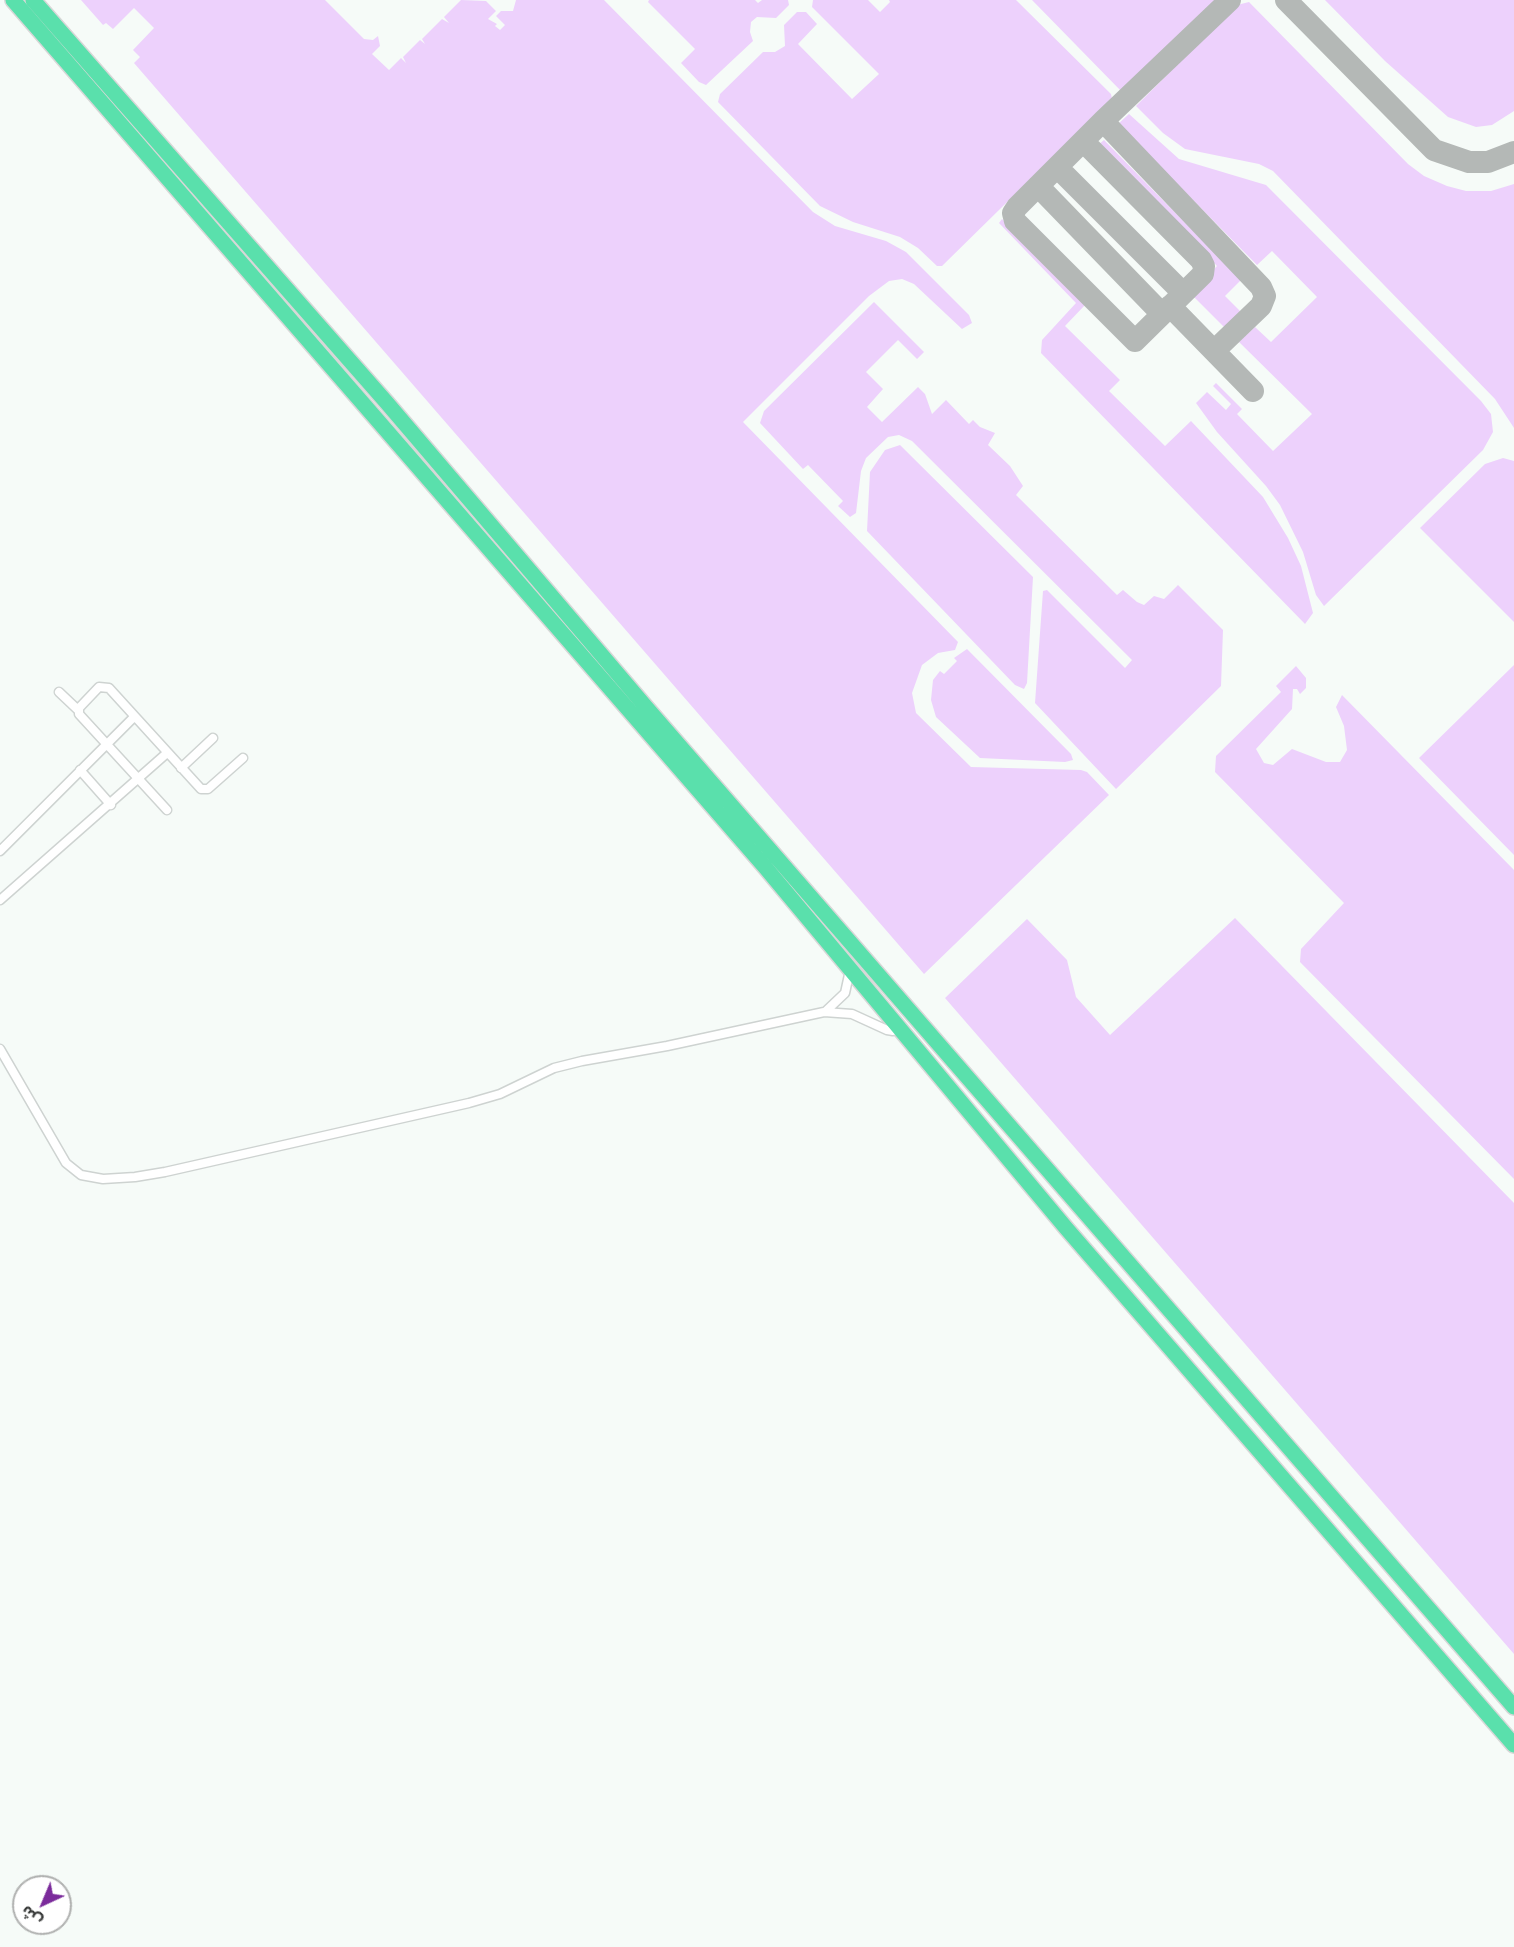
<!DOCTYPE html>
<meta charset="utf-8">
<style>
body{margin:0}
#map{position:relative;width:1514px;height:1947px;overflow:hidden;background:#f6fbf8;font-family:"Libre Baskerville","Noto Sans Arabic",serif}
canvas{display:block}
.north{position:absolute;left:12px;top:1875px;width:60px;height:60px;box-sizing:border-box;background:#fff;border:2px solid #afb0af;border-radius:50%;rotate:224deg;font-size:16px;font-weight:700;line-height:24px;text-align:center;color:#373938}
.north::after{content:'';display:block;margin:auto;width:21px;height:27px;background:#7b2b9b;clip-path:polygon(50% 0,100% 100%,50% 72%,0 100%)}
</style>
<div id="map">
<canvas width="1514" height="1947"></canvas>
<div class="north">ش</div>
</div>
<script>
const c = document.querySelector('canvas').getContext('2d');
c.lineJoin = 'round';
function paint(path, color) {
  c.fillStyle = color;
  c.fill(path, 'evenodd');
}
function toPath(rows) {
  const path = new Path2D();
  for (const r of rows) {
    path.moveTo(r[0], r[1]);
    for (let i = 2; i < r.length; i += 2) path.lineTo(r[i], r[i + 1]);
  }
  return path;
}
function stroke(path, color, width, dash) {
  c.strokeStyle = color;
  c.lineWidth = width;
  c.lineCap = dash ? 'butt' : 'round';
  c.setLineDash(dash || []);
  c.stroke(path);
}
const green = toPath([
 [81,0,325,0,364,39,373,40,378,36,380,46,372,54,389,70,401,58,406,63,403,57,420,40,425,44,422,39,442,19,449,23,444,17,461,0,486,1,496,11,488,19,497,24,495,26,500,30,505,25,496,16,501,11,513,11,516,0,604,0,813,212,835,226,886,241,906,252,969,315,972,323,962,329,914,284,902,279,889,281,869,296,743,422,958,642,955,650,938,653,922,665,912,693,916,713,971,767,1081,770,1087,772,1109,795,924,974,134,63,140,57,133,50,154,28,134,8,113,29,106,23,103,25],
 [649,0,755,0,758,3,762,0,788,0,789,5,776,18,757,17,751,22,750,32,753,41,706,85,699,82,681,63,695,49,648,2],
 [813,0,868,0,880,12,890,2,889,0,1016,0,1111,94,1112,99,942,266,937,266,918,248,900,237,853,222,820,206,718,102,720,94,763,52,775,52,785,46,784,25,797,12,806,12,817,24,798,44,852,99,879,74,812,7],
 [1032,0,1215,0,1121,91],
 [1325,0,1514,0,1514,111,1492,125,1476,127,1448,117,1385,61],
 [1249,2,1408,164,1424,176,1447,186,1466,191,1491,191,1514,184,1514,428,1495,399,1273,171,1259,164,1185,149,1163,133,1136,106,1237,5],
 [1129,114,1179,159,1266,185,1481,401,1491,414,1493,432,1483,450,1324,606,1316,595,1303,552,1280,505,1266,486,1217,432,1196,403,1207,392,1226,410,1231,404,1213,386,1216,383,1242,409,1237,414,1273,451,1312,414,1239,342,1255,327,1271,342,1317,297,1272,251,1257,265,1118,124],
 [1104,140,1241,280,1225,296,1241,312,1225,328,1190,293,1217,266,1098,145],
 [1002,219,1085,305,1065,326,1120,380,1109,391,1165,446,1191,421,1263,497,1288,538,1301,566,1313,613,1305,624,1041,353,1042,340,1076,303,999,223],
 [874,302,924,352,917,359,898,340,866,372,883,389,867,407,882,422,918,387,925,394,932,414,946,400,969,424,973,420,980,427,995,433,988,445,1010,466,1023,486,1016,495,1117,595,1123,590,1137,602,1144,605,1154,596,1164,599,1178,585,1223,630,1221,686,1116,789,1035,703,1043,591,1047,590,1125,668,1132,660,912,441,899,435,888,437,866,458,861,471,856,513,850,517,838,506,843,501,808,465,803,469,760,423,764,411],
 [900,445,1033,577,1027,683,1024,689,1015,685,867,531,870,472,885,450],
 [1503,458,1514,461,1514,622,1420,528,1485,464],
 [967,649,1071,754,1073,760,1065,762,980,758,936,717,931,700,933,680,940,671,944,674,957,661,954,658],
 [1514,665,1514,855,1419,758],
 [1296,666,1306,678,1306,688,1300,694,1297,689,1293,689,1292,709,1256,749,1264,763,1273,765,1292,749,1326,762,1340,762,1347,750,1344,726,1336,707,1342,695,1514,870,1514,1179,1300,962,1301,949,1344,903,1215,772,1216,756,1281,692,1276,686],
 [1235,918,1514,1203,1514,1654,945,998,1027,919,1067,960,1076,997,1110,1035]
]);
const taxiway = toPath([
 [1286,0,1434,150,1469,162,1488,162,1514,152],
 [1103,121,1261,287,1265,296,1261,306,1214,351],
 [1083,141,1201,260,1204,266,1203,274,1135,341,1015,221,1013,213,1017,207,1103,121,1230,0],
 [1057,167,1183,293],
 [1038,186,1162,314],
 [1170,306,1253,391]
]);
const street = toPath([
 [59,692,78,710],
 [181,768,213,738],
 [80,770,111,805],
 [167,810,79,714,79,708,99,687,109,688,201,789,208,789,243,758],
 [0,851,134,717],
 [0,900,167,753],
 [825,1012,845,993,850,970],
 [0,1049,66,1163,81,1175,103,1179,135,1177,165,1172,469,1103,500,1094,554,1068,582,1061,667,1046,824,1012,852,1014,887,1030,893,1031,899,1027]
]);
const highway = toPath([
 [13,0,765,867,1066,1228,1514,1745],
 [33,0,387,403,646,707,1514,1707]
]);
paint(green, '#edd1fc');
stroke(taxiway, '#b4b8b6', 22);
stroke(street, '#ced3d1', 11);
stroke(highway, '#d7d7d7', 18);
stroke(street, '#fff', 8);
stroke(highway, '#5ae0ac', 15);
</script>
